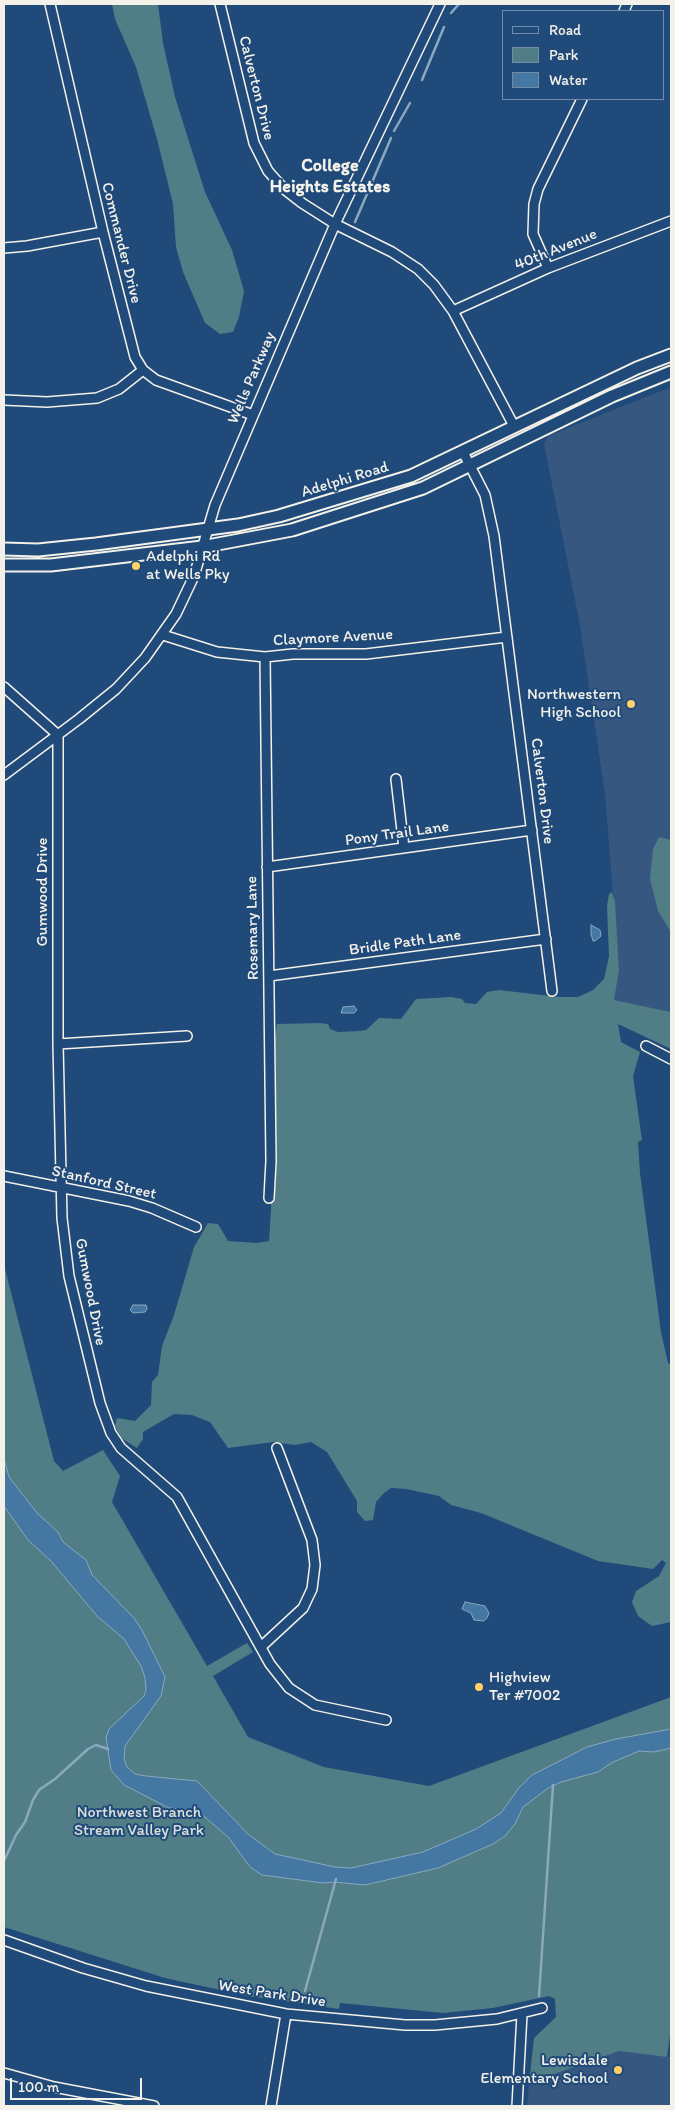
<!DOCTYPE html>
<style>
body{margin:0}
#map{position:relative;width:675px;height:2110px;overflow:hidden;background:#1f4a7a;font-family:Itim,sans-serif}
canvas{display:block}
.frame{position:absolute;inset:0;border:5px solid #f4f1e8;pointer-events:none}
.legend{position:absolute;left:502px;top:10px;width:162px;height:90px;box-sizing:border-box;background:#1f4a7a;border:1px solid #748da6;margin:0;padding:6px 9px;list-style:none;font-size:15px;color:#f4f1e8}
.legend li{display:flex;align-items:center;gap:10px;height:25px}
.legend b{width:25px;border:1px solid #748da6}
.scale{position:absolute;left:10px;top:2078px;width:132px;height:22px;box-sizing:border-box;border:2px solid #f4f1e8;border-top:0;padding-left:6px;font-size:15px;line-height:18px;white-space:nowrap;color:#f4f1e8;-webkit-text-stroke:4px #1f4a7a;paint-order:stroke}
</style>
<div id="map">
<canvas width="675" height="2110"></canvas>
<div class="frame"></div>
<ul class="legend">
<li><b style="height:6px;background:#1f4a7a"></b>Road</li>
<li><b style="height:14px;background:#517d86"></b>Park</li>
<li><b style="height:14px;background:#4478a2"></b>Water</li>
</ul>
<div class="scale">100 m</div>
</div>
<script>
const c = document.querySelector('canvas').getContext('2d');
c.lineJoin = 'round';
function paint(path, color) {
  c.fillStyle = color;
  c.fill(path, 'evenodd');
}
function toPath(rows) {
  const path = new Path2D();
  for (const r of rows) {
    path.moveTo(r[0], r[1]);
    for (let i = 2; i < r.length; i += 2) path.lineTo(r[i], r[i + 1]);
  }
  return path;
}
function stroke(path, color, width, dash) {
  c.strokeStyle = color;
  c.lineWidth = width;
  c.lineCap = dash ? 'butt' : 'round';
  c.setLineDash(dash || []);
  c.stroke(path);
}
function write(font, color, halo, rows, align = 'center') {
  c.font = font + ' Itim,sans-serif';
  c.lineWidth = 4;
  c.setLineDash([]);
  c.textBaseline = 'middle';
  c.strokeStyle = halo;
  c.fillStyle = color;
  for (const [text, x, y, turn = 0] of rows) {
    c.save();
    c.translate(x, y);
    c.rotate((+turn || 0) * Math.PI / 180);
    c.textAlign = isNaN(turn) ? turn : align;
    if (halo) c.strokeText(text, 0, 0);
    c.fillText(text, 0, 0);
    c.restore();
  }
}
const built = toPath([
 [671,387,671,1012,614,1000,619,970,605,794,579,620,544,444,548,436],
 [619,2051,671,2057,671,2106,527,2106,529,2083]
]);
const green = toPath([
 [112,4,158,4,163,43,175,97,205,192,232,250,244,291,239,317,233,332,220,334,205,323,183,272,176,247,173,204,157,139,136,67,115,19],
 [659,837,671,840,671,932,658,911,650,879,653,849],
 [612,892,615,902,619,971,614,1000,671,1012,671,1049,618,1024,621,1042,640,1052,633,1076,642,1140,638,1142,640,1173,661,1332,668,1363,671,1365,671,1622,652,1626,638,1616,632,1602,636,1591,659,1576,666,1563,662,1560,653,1569,598,1561,481,1513,451,1505,439,1496,406,1489,391,1488,384,1493,376,1502,373,1520,365,1521,357,1512,357,1501,327,1452,311,1442,295,1445,273,1442,228,1448,210,1422,192,1415,174,1414,143,1432,143,1439,137,1448,121,1438,115,1426,117,1418,135,1421,151,1405,152,1382,158,1375,162,1346,174,1315,194,1247,208,1223,218,1224,228,1241,257,1243,269,1241,273,1176,272,1060,277,1024,319,1023,328,1024,330,1029,338,1032,359,1031,366,1030,379,1018,401,1019,416,999,451,997,462,999,465,1003,476,1004,487,992,499,990,559,997,578,997,593,990,604,979,609,956,607,906,609,894],
 [4,1265,54,1461,63,1471,103,1450,120,1476,112,1502,207,1666,247,1643,253,1652,213,1676,248,1737,324,1767,429,1786,671,1697,671,2028,667,2057,619,2051,529,2083,534,2038,556,2017,555,1999,549,1996,493,2008,443,2013,340,2003,339,2009,248,1996,165,1978,4,1927]
]);
const water = toPath([
 [591,925,600,930,601,936,595,941,593,941,591,934,591,925],
 [354,1006,357,1010,354,1013,341,1013,343,1007,354,1006],
 [133,1305,146,1305,147,1309,145,1312,133,1313,130,1310,133,1305],
 [4,1459,9,1477,37,1513,58,1532,63,1542,86,1560,92,1575,134,1618,142,1630,165,1677,161,1696,125,1746,124,1759,127,1767,135,1774,146,1776,197,1781,248,1834,275,1854,335,1867,351,1868,423,1852,476,1829,501,1813,518,1789,532,1775,587,1747,616,1739,671,1729,671,1748,654,1752,639,1751,611,1763,598,1772,561,1782,547,1789,523,1807,515,1824,505,1836,493,1844,438,1868,365,1885,334,1882,323,1883,262,1875,250,1867,229,1838,198,1811,169,1808,124,1785,111,1770,106,1737,109,1729,144,1696,146,1690,145,1678,141,1666,124,1639,97,1616,51,1561,28,1540,4,1506,4,1459],
 [465,1602,485,1606,489,1613,487,1618,484,1621,474,1620,471,1613,462,1609,465,1602]
]);
const stream = toPath([
 [451,13,459,4],
 [422,80,444,27],
 [394,131,410,103],
 [355,222,391,138],
 [4,1861,16,1835,25,1822,33,1800,39,1790,55,1779,88,1749,96,1745,108,1749],
 [305,1991,336,1879],
 [539,1996,553,1785]
]);
const minor = toPath([
 [50,4,103,232,135,357,143,370,156,380,253,415],
 [220,4,254,143,268,171,284,189,302,203,335,224,392,252,418,269,434,285,453,311,514,426],
 [624,11,627,4],
 [4,248,27,246,103,232],
 [548,268,533,234,534,204,538,189,582,99],
 [453,311,548,268,671,221],
 [4,400,47,402,97,398,119,389,143,370],
 [463,452,485,495,494,536,552,991],
 [163,635,217,652,265,657,293,654,366,654,507,637],
 [265,657,271,1161,269,1198],
 [4,687,58,735],
 [58,735,58,1044,62,1218,69,1276,100,1403,111,1433,121,1448,177,1497,270,1664,289,1688,315,1705,386,1720],
 [4,775,79,719,116,689,145,658,176,614,194,576,215,505,335,224,440,4],
 [396,779,404,848],
 [267,867,532,830],
 [269,976,546,939],
 [58,1044,187,1036],
 [646,1046,671,1059],
 [4,1176,129,1201,152,1208,196,1227],
 [262,1646,303,1608,312,1589,315,1565,312,1540,277,1448],
 [4,1940,83,1968,146,1986,286,2014,405,2025,435,2025,497,2019,542,2008],
 [4,2073,54,2087,154,2106],
 [271,2106,286,2014],
 [517,2106,522,2014]
]);
const major = toPath([
 [4,549,38,550,96,544,238,525,279,516,411,476,637,368,671,355],
 [4,565,51,565,202,547,292,530,423,488,612,396,671,372]
]);
const markers = [
 [136,566,5,"#ffd166"],
 [631,704,5,"#ffd166"],
 [479,1687,5,"#ffd166"],
 [618,2070,5,"#ffd166"]
];
const streetNames = [
 ["Calverton Drive",256,88,76],
 ["Commander Drive",121,243,76],
 ["40th Avenue",556,250,-22],
 ["Wells Parkway",252,378,-67],
 ["Adelphi Road",345,480,-17],
 ["Claymore Avenue",333,638,-3],
 ["Calverton Drive",542,791,83],
 ["Pony Trail Lane",397,834,-8],
 ["Gumwood Drive",43,892,-90],
 ["Rosemary Lane",253,928,-91],
 ["Bridle Path Lane",405,943,-8],
 ["Stanford Street",104,1183,13],
 ["Gumwood Drive",90,1292,79],
 ["West Park Drive",272,1994,9]
];
const poiNames = [
 ["Adelphi Rd",146,557],
 ["at Wells Pky",146,575],
 ["Northwestern",621,695,"right"],
 ["High School",621,713,"right"],
 ["Highview",489,1678],
 ["Ter #7002",489,1696],
 ["Lewisdale",608,2061,"right"],
 ["Elementary School",608,2079,"right"]
];
const parkNames = [
 ["Northwest Branch",139,1813],
 ["Stream Valley Park",139,1831]
];
const neighbourhoodNames = [
 ["College",330,166],
 ["Heights Estates",330,187]
];
paint(built, '#36577f');
paint(green, '#517d86');
paint(water, '#4478a2');
stroke(water, '#8aa8be', 1);
stroke(stream, '#8aa8be', 2.5);
stroke(minor, '#f4f1e8', 12);
stroke(major, '#f4f1e8', 15);
stroke(minor, '#1f4a7a', 9);
stroke(major, '#1f4a7a', 11);
for (const [x, y, r, color] of markers) {
  const dot = new Path2D();
  dot.arc(x, y, r, 0, 2 * Math.PI);
  c.fillStyle = color;
  c.fill(dot);
  stroke(dot, '#1f4a7a', 2);
}
write('16px', '#f4f1e8', '#1f4a7a', streetNames);
write('16px', '#f4f1e8', '#1f4a7a', poiNames, 'left');
write('16px', '#dce0d9', '#1f4a7a', parkNames);
write('bold 18px', '#f4f1e8', '#1f4a7a', neighbourhoodNames);
</script>
